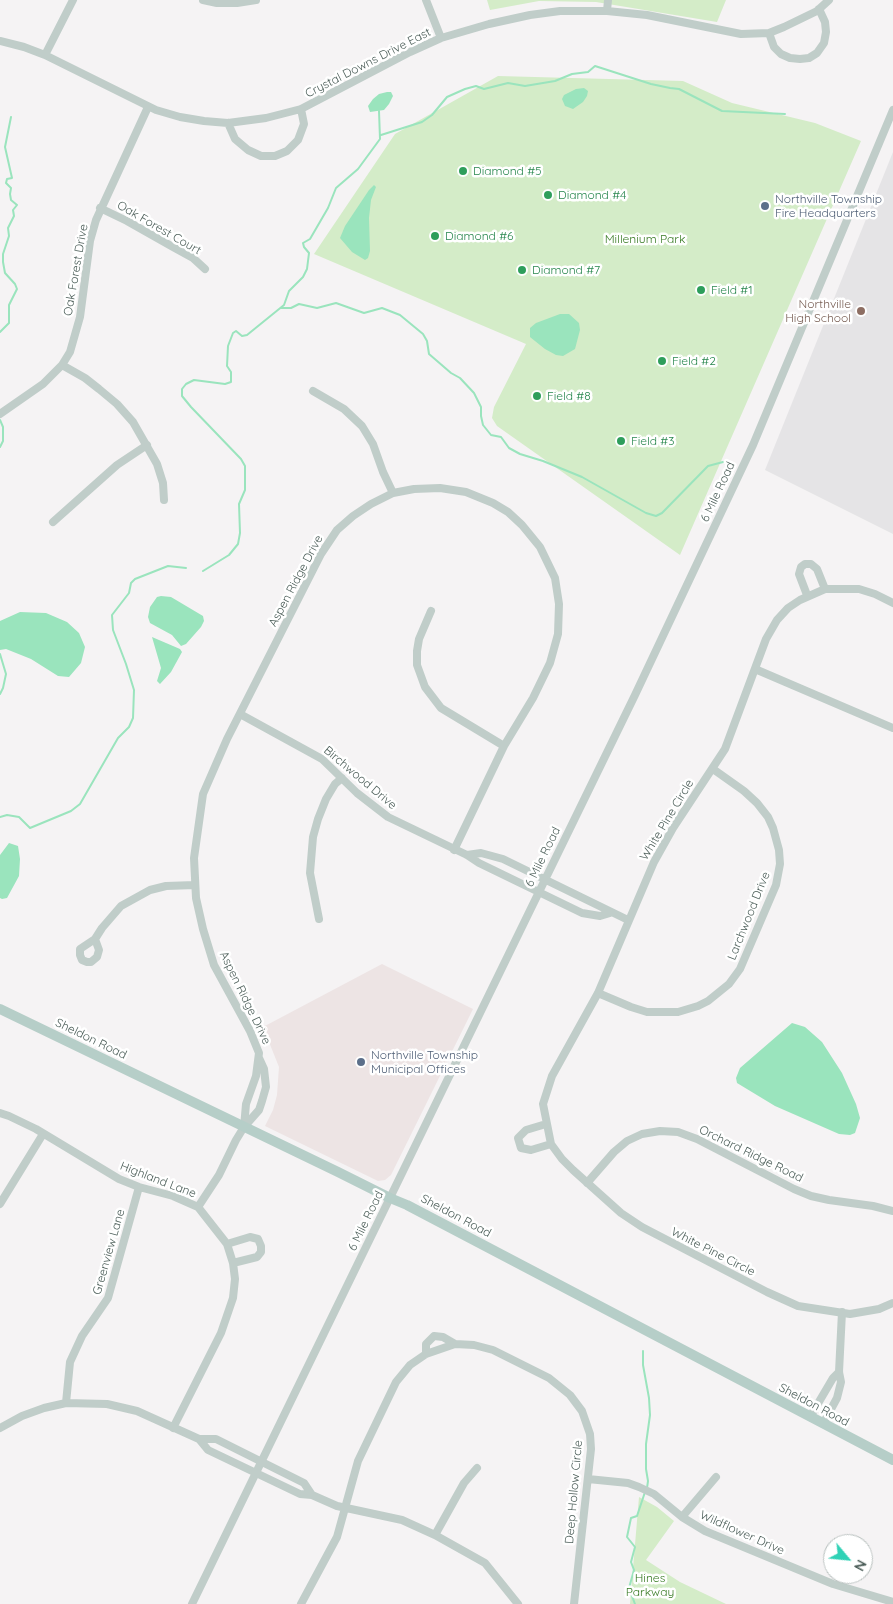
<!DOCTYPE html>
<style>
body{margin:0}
#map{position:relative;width:893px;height:1604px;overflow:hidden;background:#f5f3f4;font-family:Quicksand,sans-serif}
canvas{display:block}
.north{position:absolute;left:823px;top:1534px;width:50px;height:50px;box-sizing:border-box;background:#fff;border:1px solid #b7bfbd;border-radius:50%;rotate:118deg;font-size:14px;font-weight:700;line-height:20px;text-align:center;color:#4c5e59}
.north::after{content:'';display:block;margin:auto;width:18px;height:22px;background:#30d2b6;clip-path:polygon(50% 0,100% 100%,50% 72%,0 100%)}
</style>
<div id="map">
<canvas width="893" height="1604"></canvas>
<div class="north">N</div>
</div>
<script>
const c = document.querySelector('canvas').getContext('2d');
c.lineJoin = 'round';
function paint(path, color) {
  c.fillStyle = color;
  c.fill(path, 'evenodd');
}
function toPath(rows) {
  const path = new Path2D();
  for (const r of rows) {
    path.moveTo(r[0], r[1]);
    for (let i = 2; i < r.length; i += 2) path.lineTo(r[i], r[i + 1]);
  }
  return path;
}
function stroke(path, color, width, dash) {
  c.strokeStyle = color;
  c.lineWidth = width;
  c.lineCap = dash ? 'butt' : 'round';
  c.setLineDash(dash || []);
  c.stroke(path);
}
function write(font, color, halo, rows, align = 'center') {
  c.font = font + ' Quicksand,sans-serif';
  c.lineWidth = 5;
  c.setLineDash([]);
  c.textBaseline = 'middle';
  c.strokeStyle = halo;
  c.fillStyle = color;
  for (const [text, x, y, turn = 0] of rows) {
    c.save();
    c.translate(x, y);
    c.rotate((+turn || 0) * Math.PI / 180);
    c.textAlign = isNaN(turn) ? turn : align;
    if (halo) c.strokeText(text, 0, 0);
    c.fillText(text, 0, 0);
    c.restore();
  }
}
const commercial = toPath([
 [382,964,473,1009,391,1175,385,1180,378,1181,265,1126,273,1110,277,1095,279,1067,263,1027]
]);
const education = toPath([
 [893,152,893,534,765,470]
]);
const green = toPath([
 [487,0,726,0,717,22,596,2,539,1,490,10],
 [498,76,683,81,732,103,815,123,861,141,680,555,497,426,492,418,494,407,526,344,314,254,395,134],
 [639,1497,657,1507,674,1521,646,1560,680,1582,726,1604,630,1604]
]);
const water = toPath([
 [584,88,588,91,587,96,583,102,573,109,565,106,562,99,564,95,576,89],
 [387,92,391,92,393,96,389,104,384,110,370,112,368,106,373,99,379,94],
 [374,185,376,187,371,200,369,218,370,251,368,258,365,260,352,252,340,238,345,226,369,190],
 [560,314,569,314,579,323,580,330,575,349,563,356,556,355,545,349,530,337,530,328,536,323],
 [161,596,171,597,203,616,204,621,201,627,186,644,181,646,172,635,150,623,148,617,150,607,157,597],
 [20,612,46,613,67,622,79,633,85,647,81,663,69,677,58,676,31,659,6,649,0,650,0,621],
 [152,637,180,649,182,652,171,672,160,684,157,681,161,668],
 [9,843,18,846,20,859,19,876,7,898,2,899,0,898,0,855],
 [792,1023,805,1027,822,1042,842,1073,856,1104,860,1118,855,1133,850,1135,839,1134,775,1106,737,1083,736,1078,740,1068]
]);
const stream = toPath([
 [381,135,422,122,432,115,447,97,465,89,476,86,484,89,508,83,525,86,555,81,572,74,588,72,595,66,651,84,670,88,679,89,722,111,785,114],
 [281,308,291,308,299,304,317,308,336,303,364,313,382,308,400,315,423,334,427,341,429,354,451,373,460,378,474,393,481,407,481,416,483,425,491,435,501,437,509,448,520,454,543,461,582,477,646,513,656,516,662,513,708,466,723,462],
 [0,332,9,323,9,305,17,289,15,284,5,273,3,262,3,254,9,236,8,228,14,216,13,210,17,205,11,200,10,194,11,188,6,183,7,179,12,178,5,147,11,117],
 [0,420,3,427,3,441,0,447],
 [203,571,229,555,238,544,240,533,239,504,245,490,245,466,241,459,191,407,182,396,182,389,186,384,194,380,225,384,231,382,231,372,227,366,228,346,233,333,236,331,242,336,247,335,284,305,289,291,303,277,307,269,309,253,304,247,303,243,310,239,328,208,336,188,358,169,380,139,379,111],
 [0,654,6,674,3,688,0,694],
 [0,817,7,815,19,817,30,828,71,811,80,804,118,738,129,727,133,718,134,690,126,664,113,630,112,615,129,593,131,583,135,579,168,566,186,568],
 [643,1351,643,1365,649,1398,650,1415,646,1444,646,1469,648,1481,647,1488],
 [635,1604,629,1588,634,1570,631,1562,635,1547,627,1537,631,1518,637,1516,645,1492]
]);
const minor = toPath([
 [203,0,217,3,237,3,256,0],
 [426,0,441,38],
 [607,11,608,0],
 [769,33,774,47,781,54,790,58,800,59,809,58,817,53,824,43,826,32,825,22,819,9],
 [0,41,24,47,45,55,156,110,180,117,204,121,228,123,266,118,301,109,410,52,441,38,489,24,530,15,560,11,607,11,647,15,741,34,769,33,784,27,817,11,829,0],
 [45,55,73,0],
 [228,123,235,139,248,150,261,156,275,156,287,151,298,140,304,124,301,109],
 [100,208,127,221,173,247,193,258,205,269],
 [62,365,85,378,99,389,117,404,133,422,157,464,163,483,164,500],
 [313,391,344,409,362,426,373,444,383,472,393,493],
 [0,414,43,384,62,365,70,352,80,317,90,241,96,220,148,107],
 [53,522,117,465,147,445],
 [807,595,799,574,801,567,805,564,811,564,817,569,825,589],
 [893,603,875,594,859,589,825,589,800,600,788,608,777,620,766,639,725,749,673,828,654,862,598,993,552,1076,543,1104,551,1144,562,1159,573,1170,621,1213,642,1227,767,1292,798,1306,850,1314,879,1309,893,1303],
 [431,611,419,639,417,651,417,665,425,687,441,708,504,746],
 [755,669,893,728],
 [240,714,322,759,357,793,388,817,467,855,479,863,582,913,600,916,610,913],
 [467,855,481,853,503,859,628,920],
 [319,919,310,873,313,837,318,819,326,799,335,784,342,778],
 [95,939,99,950,97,957,91,962,87,962,82,960,80,955,80,949,95,939,102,928,121,906,150,890,166,886,195,885],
 [598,993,631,1007,647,1012,678,1012,698,1006,708,1001,729,984,740,969,776,885,780,864,779,850,773,828,768,817,757,803,744,791,713,769],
 [0,1113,9,1116,36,1129,119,1179,139,1187,173,1196,198,1207,227,1244,233,1263,235,1279,233,1298,221,1333,173,1428],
 [546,1124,526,1130,518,1138,521,1148,531,1150,551,1144],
 [244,1127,246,1104,256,1076,259,1053,250,1031,214,965,203,929,196,898,194,858,203,794,227,739,321,554,337,530,353,516,371,504,393,493,414,489,440,488,466,492,493,503,508,512,522,525,540,547,555,578,559,604,558,634,550,663,533,698,504,746,454,850],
 [587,1183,614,1152,627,1141,642,1134,660,1131,678,1132,697,1139,794,1189,811,1196,829,1200,873,1206,893,1211],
 [0,1204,43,1134],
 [198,1207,219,1175,236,1140,244,1127,259,1110,262,1101,266,1087,264,1069,259,1058],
 [227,1244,250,1237,258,1239,261,1246,261,1252,257,1257,233,1263],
 [426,1354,426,1344,434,1336,443,1337,455,1344],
 [66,1403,70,1362,82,1336,108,1298,139,1187],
 [810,1417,833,1378,839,1372],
 [823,1424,837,1398,841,1382,839,1372,842,1312],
 [0,1428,22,1416,44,1408,66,1403,107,1404,137,1411,199,1439,216,1439,304,1483,312,1495],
 [199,1439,208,1450,300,1494,312,1495,337,1506,402,1520,435,1535,485,1563,518,1604],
 [588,1479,628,1483,639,1487,654,1494,682,1517,705,1531,833,1584,893,1602],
 [682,1517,716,1477],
 [435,1535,464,1483,477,1468],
 [192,1604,635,695,753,445,893,110],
 [301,1604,337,1537,358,1461,396,1382,410,1365,426,1354,455,1344,474,1345,493,1350,549,1378,570,1395,582,1411,590,1434,591,1449,574,1604]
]);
const major = toPath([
 [0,1009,338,1172,390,1198,407,1205,893,1460]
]);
const markers = [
 [463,171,5,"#2e9e5b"],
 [548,195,5,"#2e9e5b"],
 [765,206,5,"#5c6f8a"],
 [435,236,5,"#2e9e5b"],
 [522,270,5,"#2e9e5b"],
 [701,290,5,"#2e9e5b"],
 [861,311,5,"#8d6e63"],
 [662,361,5,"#2e9e5b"],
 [537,396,5,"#2e9e5b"],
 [621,441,5,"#2e9e5b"],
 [361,1062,5,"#5c6f8a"]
];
const streetNames = [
 ["Crystal Downs Drive East",368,63,-27],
 ["Oak Forest Court",159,228,30],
 ["Oak Forest Drive",76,270,-80],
 ["6 Mile Road",718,492,-65],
 ["Aspen Ridge Drive",296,581,-62],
 ["Birchwood Drive",360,778,40],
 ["White Pine Circle",667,820,-59],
 ["6 Mile Road",543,857,-64],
 ["Larchwood Drive",749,916,-68],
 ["Aspen Ridge Drive",245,998,64],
 ["Sheldon Road",91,1039,26],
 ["Orchard Ridge Road",751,1154,26],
 ["Highland Lane",158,1180,21],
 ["Sheldon Road",456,1216,28],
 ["6 Mile Road",366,1221,-64],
 ["Greenview Lane",109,1252,-74],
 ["White Pine Circle",713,1252,27],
 ["Sheldon Road",814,1405,28],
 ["Deep Hollow Circle",574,1492,-85],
 ["Wildflower Drive",742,1533,24]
];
const leisureNames = [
 ["Diamond #5",473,171],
 ["Diamond #4",558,195],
 ["Diamond #6",445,236],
 ["Diamond #7",532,270],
 ["Field #1",711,290],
 ["Field #2",672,361],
 ["Field #8",547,396],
 ["Field #3",631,441]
];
const serviceNames = [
 ["Northville Township",775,199],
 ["Fire Headquarters",775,213],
 ["Northville Township",371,1055],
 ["Municipal Offices",371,1069]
];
const parkNames = [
 ["Millenium Park",645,239],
 ["Hines",650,1578],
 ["Parkway",650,1592]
];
const educationNames = [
 ["Northville",851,304],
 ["High School",851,318]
];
paint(commercial, '#ede4e4');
paint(education, '#e5e4e6');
paint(green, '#d4ecc8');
paint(water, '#9ae4bd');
stroke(stream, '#9ae4bd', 2);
stroke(minor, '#c0cdc9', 8);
stroke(major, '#b6cec8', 10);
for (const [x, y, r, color] of markers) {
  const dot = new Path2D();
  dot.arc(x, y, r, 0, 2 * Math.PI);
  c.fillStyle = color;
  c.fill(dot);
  stroke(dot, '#fff', 2);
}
write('12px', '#4c5e59', '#fff', streetNames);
write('12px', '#27864d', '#fff', leisureNames, 'left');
write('12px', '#4e5e75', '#fff', serviceNames, 'left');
write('12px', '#377a23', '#fff', parkNames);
write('12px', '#785e54', '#fff', educationNames, 'right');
</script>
